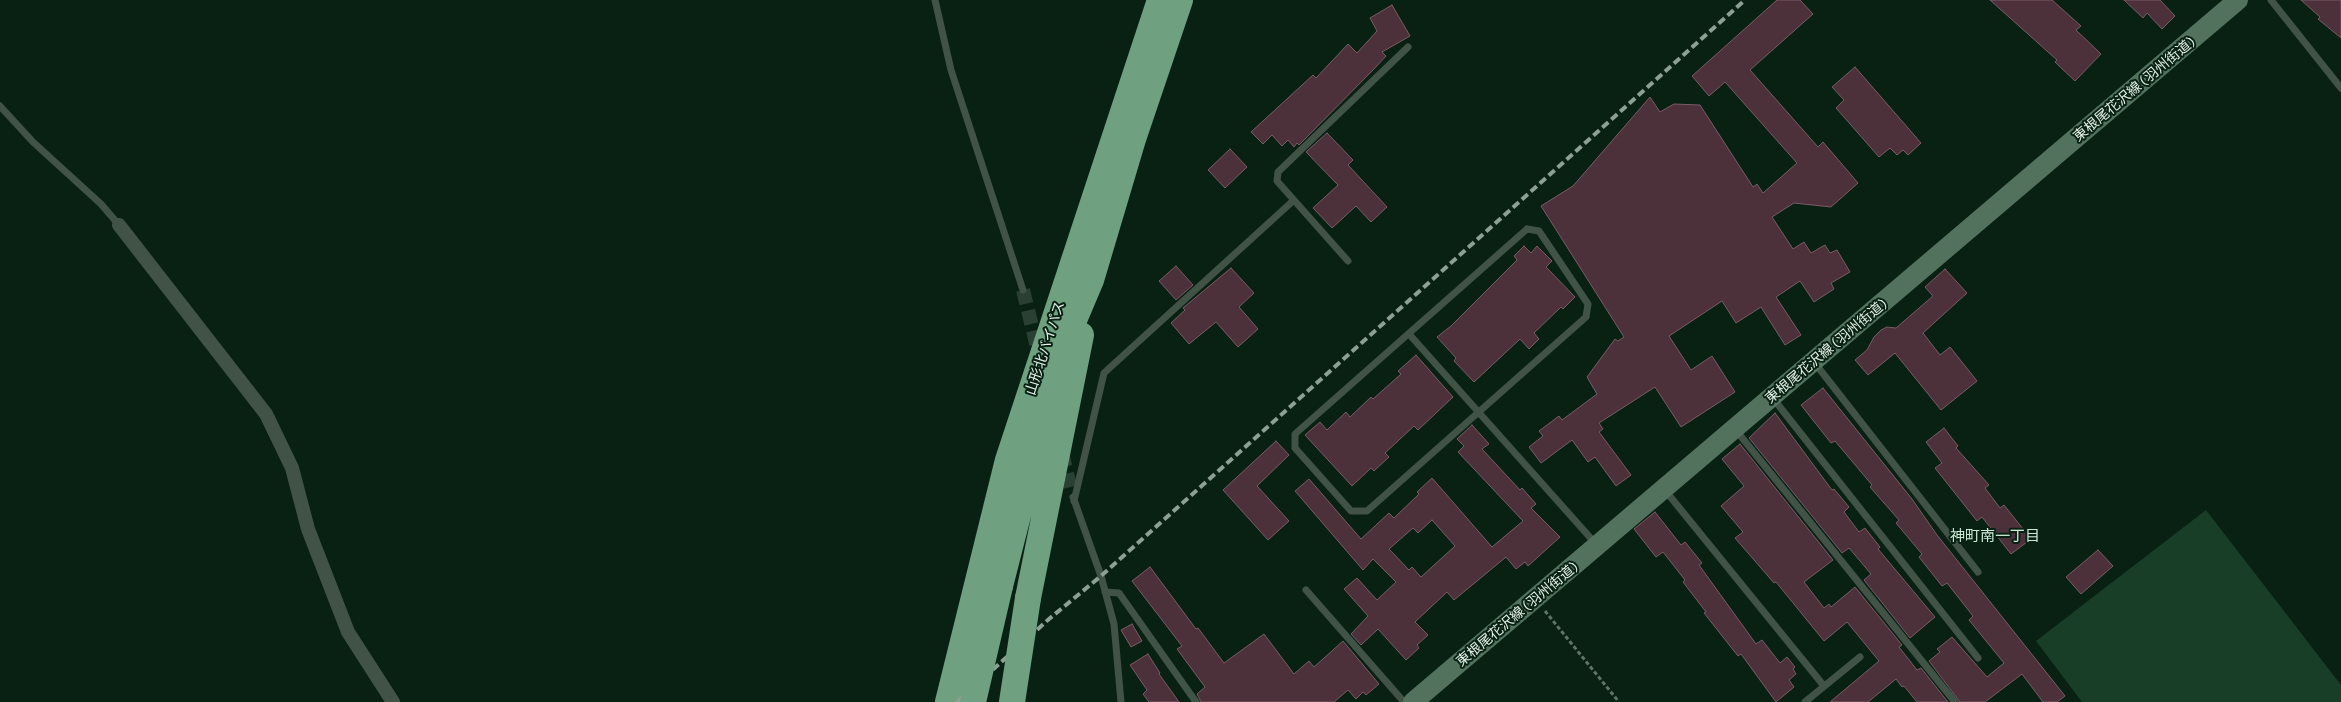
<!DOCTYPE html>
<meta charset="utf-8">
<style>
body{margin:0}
canvas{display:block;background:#082113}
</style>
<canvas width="2341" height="702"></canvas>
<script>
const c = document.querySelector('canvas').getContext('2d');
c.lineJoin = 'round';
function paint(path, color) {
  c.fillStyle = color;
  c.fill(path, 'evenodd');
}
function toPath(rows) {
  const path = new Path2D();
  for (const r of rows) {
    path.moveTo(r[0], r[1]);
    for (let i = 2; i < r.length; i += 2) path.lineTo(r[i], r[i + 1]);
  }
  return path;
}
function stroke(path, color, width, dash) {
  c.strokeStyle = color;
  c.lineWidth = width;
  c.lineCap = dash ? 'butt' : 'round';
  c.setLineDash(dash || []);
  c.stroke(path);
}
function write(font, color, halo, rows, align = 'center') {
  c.font = font + ' Commissioner,"Noto Sans JP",sans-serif';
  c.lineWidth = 4;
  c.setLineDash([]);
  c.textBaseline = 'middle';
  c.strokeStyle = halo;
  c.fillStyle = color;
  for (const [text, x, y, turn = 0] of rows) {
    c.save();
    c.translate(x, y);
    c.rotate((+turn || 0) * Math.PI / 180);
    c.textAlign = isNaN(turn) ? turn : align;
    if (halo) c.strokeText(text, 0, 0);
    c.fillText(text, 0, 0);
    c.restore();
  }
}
const green = toPath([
 [2206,510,2341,685,2341,702,2082,702,2036,641]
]);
const building = toPath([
 [1777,0,1800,0,1813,14,1750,70,1818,147,1823,142,1858,183,1831,207,1794,203,1772,217,1793,249,1804,242,1811,253,1825,245,1830,253,1837,250,1850,272,1831,283,1834,289,1814,302,1800,281,1776,297,1801,335,1785,345,1761,307,1736,323,1722,301,1669,336,1691,370,1712,356,1735,392,1681,427,1655,387,1599,423,1603,429,1599,432,1631,475,1616,486,1595,457,1588,462,1572,440,1541,463,1529,447,1543,436,1539,431,1559,416,1562,420,1597,394,1587,377,1615,339,1618,341,1624,337,1541,206,1573,186,1650,97,1660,112,1674,104,1700,105,1753,187,1757,184,1763,193,1797,163,1725,82,1709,96,1692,76,1777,0],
 [1990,0,2052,0,2081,26,2076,30,2101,54,2075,81,2055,62,2057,60,1990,0],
 [2124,0,2160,0,2175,16,2162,29,2147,13,2143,18,2124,0],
 [2301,0,2341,0,2341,38,2318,19,2320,17,2301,0],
 [1392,5,1410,36,1382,52,1386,56,1374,69,1299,145,1297,143,1294,147,1288,140,1282,146,1272,135,1263,144,1251,132,1313,75,1316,78,1348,44,1357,53,1377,31,1370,18,1392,5],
 [1855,67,1921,143,1908,155,1903,150,1897,155,1890,148,1879,157,1836,108,1844,100,1832,87,1855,67],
 [1327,133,1353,160,1348,165,1387,207,1371,222,1356,206,1332,228,1313,208,1338,185,1306,152,1327,133],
 [1230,149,1247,167,1225,188,1208,170,1230,149],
 [1524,246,1531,253,1537,246,1552,261,1546,267,1575,297,1563,309,1561,307,1534,333,1539,339,1529,349,1520,339,1474,382,1454,361,1456,358,1437,337,1451,326,1517,260,1514,256,1524,246],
 [1176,266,1193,285,1176,300,1159,281,1176,266],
 [1231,268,1254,293,1239,307,1258,329,1238,347,1216,322,1189,344,1171,323,1185,310,1183,308,1231,268],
 [1945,269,1967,293,1923,333,1940,355,1950,347,1977,381,1941,410,1895,353,1868,375,1855,360,1867,350,1874,337,1881,330,1887,327,1896,328,1933,296,1925,287,1945,269],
 [1416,355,1453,397,1418,430,1414,426,1385,453,1389,457,1374,471,1371,468,1352,486,1305,435,1320,422,1327,430,1346,412,1350,417,1371,397,1373,399,1401,374,1398,371,1416,355],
 [1823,388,1912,499,1937,535,2065,696,2057,702,2043,702,2022,674,1985,702,1960,702,1929,661,1940,652,1937,649,1952,637,1987,677,2004,663,1969,620,1973,616,1947,583,1942,586,1919,557,1922,554,1896,523,1899,520,1870,487,1872,485,1835,441,1831,443,1801,405,1823,388],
 [1775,413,1832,490,1834,489,1849,507,1844,512,1859,532,1865,528,1880,547,1878,549,1935,617,1910,638,1864,580,1871,574,1849,548,1842,553,1749,438,1775,413],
 [1472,425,1489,444,1482,449,1520,490,1522,488,1536,504,1531,508,1560,537,1528,566,1525,562,1516,569,1506,557,1454,600,1447,592,1415,622,1428,635,1417,645,1419,648,1406,660,1378,629,1361,645,1351,634,1368,616,1344,589,1357,578,1377,600,1396,582,1373,559,1363,570,1295,491,1309,479,1361,539,1389,513,1394,518,1419,494,1417,492,1432,478,1492,547,1523,521,1458,452,1464,446,1457,439,1472,425],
 [1432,520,1455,546,1421,577,1412,567,1409,570,1389,549,1413,528,1418,533,1432,520],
 [1944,428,1958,446,1956,448,1989,485,1985,488,2000,508,2004,505,2031,539,2011,554,1982,517,1977,521,1935,468,1942,463,1926,442,1944,428],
 [1276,441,1289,455,1257,486,1289,521,1268,540,1223,490,1276,441],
 [1740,444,1833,560,1804,582,1824,608,1829,604,1831,607,1855,587,1902,645,1899,647,1917,670,1921,668,1948,702,1917,702,1904,686,1902,687,1896,679,1868,702,1830,702,1879,661,1847,622,1824,641,1776,582,1774,583,1735,538,1743,532,1721,506,1744,486,1722,459,1740,444],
 [1655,512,1681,545,1685,542,1702,563,1699,565,1756,644,1762,640,1780,663,1787,657,1795,667,1793,669,1796,674,1789,680,1794,687,1776,702,1741,654,1738,656,1704,613,1706,612,1683,582,1685,580,1663,552,1656,557,1634,529,1655,512],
 [2098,550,2113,566,2081,594,2066,577,2098,550],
 [1150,567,1196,629,1198,628,1224,663,1264,634,1294,674,1309,661,1314,667,1343,641,1379,684,1366,695,1363,692,1356,699,1348,690,1334,702,1201,702,1197,694,1205,687,1177,649,1182,646,1132,581,1150,567],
 [1132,624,1142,641,1131,647,1121,630,1132,624],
 [1148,654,1160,673,1159,674,1179,702,1149,702,1143,694,1147,690,1130,665,1148,654]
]);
const streetTunnel = toPath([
 [1023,290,1039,355],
 [1062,453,1072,493]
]);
const path = toPath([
 [1545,611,1619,702]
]);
const lane = toPath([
 [935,0,951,70,1023,290],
 [2271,0,2341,88],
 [0,106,33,142,101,204,119,225],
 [1527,229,1539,231,1588,304,1586,317,1367,511,1351,511,1295,448,1295,434,1527,229],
 [1348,261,1277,181,1278,172,1408,47],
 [1409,334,1595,543],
 [1814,362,1978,572],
 [1772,397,1978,658],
 [1735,429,1955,702],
 [1664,489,1824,686],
 [1073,497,1101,576,1114,624,1121,702],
 [1074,501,1104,373,1294,200],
 [1306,590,1404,702],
 [1105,592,1119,593,1196,702],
 [1805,702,1860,657]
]);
const street = toPath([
 [119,225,266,414,292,468,308,529,348,632,393,702]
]);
const secondary = toPath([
 [1413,702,2238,0]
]);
const highway = toPath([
 [1000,586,1058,358,1091,280,1133,139,1180,0],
 [1028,598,1081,335],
 [948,702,1008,460,1160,0]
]);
const rail = toPath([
 [957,702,1049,619,1101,576,1745,0]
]);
const highwayBridge = toPath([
 [973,702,1000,586],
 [1012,702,1028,598]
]);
const streetNames = [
 ["東根尾花沢線 (羽州街道)",2134,89,-40],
 ["山形北バイパス",1045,348,-72],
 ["東根尾花沢線 (羽州街道)",1826,351,-40],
 ["東根尾花沢線 (羽州街道)",1517,614,-40]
];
const neighbourhoodNames = [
 ["神町南一丁目",1995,536]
];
paint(green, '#183e27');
paint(building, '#4c313b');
stroke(building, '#795b66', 1);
stroke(streetTunnel, '#294033', 14, [14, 7]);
stroke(path, '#5f7467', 3, [4, 2.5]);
stroke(lane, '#405346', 7);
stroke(street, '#405346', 14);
stroke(secondary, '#53725d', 20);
stroke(highway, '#6fa080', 26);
stroke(rail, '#8da094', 4, [8, 4]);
stroke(highwayBridge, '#6fa080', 26);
write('14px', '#e2f1e6', '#082113', streetNames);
write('15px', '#ccead5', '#082113', neighbourhoodNames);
</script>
